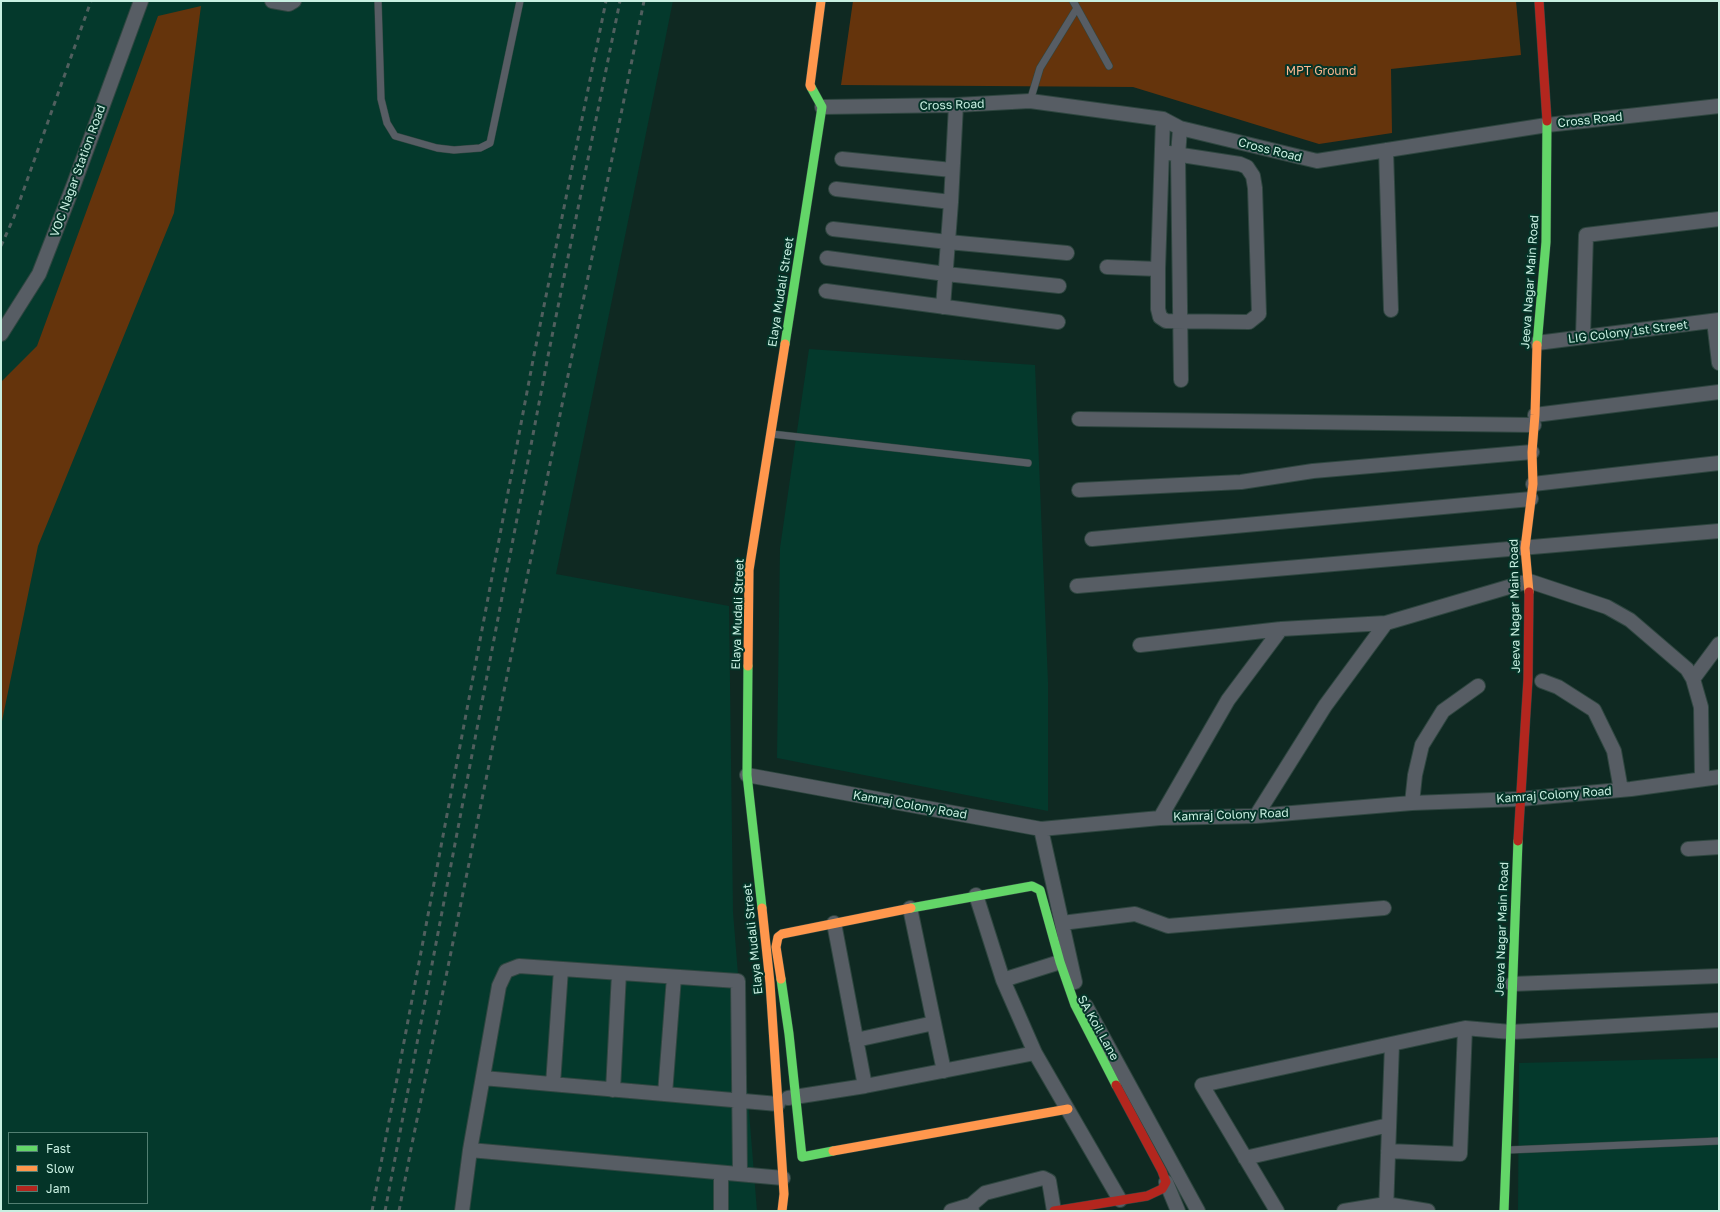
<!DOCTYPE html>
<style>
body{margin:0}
#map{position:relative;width:1720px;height:1212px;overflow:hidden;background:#0f2922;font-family:"Golos Text",sans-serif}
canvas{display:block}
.frame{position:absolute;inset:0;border:2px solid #c8efe1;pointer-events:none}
.legend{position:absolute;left:8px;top:1132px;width:140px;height:72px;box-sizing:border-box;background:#043428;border:1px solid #527f72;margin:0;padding:5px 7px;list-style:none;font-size:12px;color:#c8efe1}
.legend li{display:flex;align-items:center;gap:8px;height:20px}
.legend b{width:20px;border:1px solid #527f72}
</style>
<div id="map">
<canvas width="1720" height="1212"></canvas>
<div class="frame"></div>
<ul class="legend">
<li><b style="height:5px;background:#63d668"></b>Fast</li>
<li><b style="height:5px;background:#ff974d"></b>Slow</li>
<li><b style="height:5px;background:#b3261e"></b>Jam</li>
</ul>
</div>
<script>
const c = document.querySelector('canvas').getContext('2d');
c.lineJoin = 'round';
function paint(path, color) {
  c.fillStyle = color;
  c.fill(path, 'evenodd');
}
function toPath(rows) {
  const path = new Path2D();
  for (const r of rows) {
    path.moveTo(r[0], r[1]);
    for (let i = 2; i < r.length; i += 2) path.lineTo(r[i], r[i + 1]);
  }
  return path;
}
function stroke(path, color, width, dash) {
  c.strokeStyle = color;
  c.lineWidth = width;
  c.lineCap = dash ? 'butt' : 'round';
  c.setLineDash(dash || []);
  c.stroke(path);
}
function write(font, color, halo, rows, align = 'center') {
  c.font = font + ' "Golos Text",sans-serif';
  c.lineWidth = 4;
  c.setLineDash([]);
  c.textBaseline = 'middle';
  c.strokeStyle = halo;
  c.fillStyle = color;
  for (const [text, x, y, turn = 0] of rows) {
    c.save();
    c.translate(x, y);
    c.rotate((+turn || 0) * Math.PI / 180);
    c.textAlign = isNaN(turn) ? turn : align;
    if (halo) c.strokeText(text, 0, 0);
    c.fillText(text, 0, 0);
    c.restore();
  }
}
const built = toPath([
 [1,1,673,1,556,574,729,606,733,912,757,1211,1,1211],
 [9,1133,147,1133,147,1203,9,1203],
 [809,349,1035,365,1048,682,1048,811,777,758,780,548],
 [1719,1058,1719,1211,1518,1211,1519,1063]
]);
const green = toPath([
 [853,1,1516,1,1521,55,1391,69,1392,133,1319,144,1133,87,841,85],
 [201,6,174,213,38,546,1,726,1,382,37,346,158,16]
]);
const lane = toPath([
 [378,1,381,99,387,123,395,136,437,148,454,150,480,148,490,143,520,1],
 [1077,8,1109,66],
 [1030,101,1040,68,1077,8,1073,1],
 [772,434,1028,463],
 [1508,1150,1719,1141]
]);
const street = toPath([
 [272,1,289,4,294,1],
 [822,107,956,105,1030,101,1163,119,1180,128,1317,161,1547,125,1719,106],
 [1180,128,1178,156,1181,380],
 [1386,150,1391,310],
 [1162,152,1240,164,1247,167,1253,176,1255,188,1259,314,1249,322,1166,321,1160,317,1158,309,1158,269,1163,119],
 [842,159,952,170],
 [836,189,951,202],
 [833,229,948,242,1067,253],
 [827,258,946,274,1059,286],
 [1107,267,1158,269],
 [826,291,1058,322],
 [943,307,951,202,956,105],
 [1714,321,1719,363],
 [1,334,39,274,74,184,141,1],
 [1583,337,1586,235,1719,219],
 [1537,343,1719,320],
 [1535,415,1719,392],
 [1079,419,1534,425],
 [1533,484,1719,463],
 [1079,490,1241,482,1313,471,1532,452],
 [1092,539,1531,499],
 [1077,586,1719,531],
 [1140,645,1281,629,1386,623,1529,581,1607,607,1630,620,1687,669,1693,679,1701,707,1702,778],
 [1693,679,1719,644],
 [1542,681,1558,687,1594,710,1614,751,1621,790],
 [747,775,1041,829,1160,818,1256,816,1412,803,1520,799,1631,789,1719,777],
 [1412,803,1415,775,1422,745,1443,711,1478,686],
 [1256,816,1325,706,1386,623],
 [1160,818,1228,700,1281,629],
 [1041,829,1075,982],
 [1688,849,1719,847],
 [976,895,1003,980,1035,1053,1120,1200],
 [910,908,944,1071],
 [834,923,865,1086],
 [1062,923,1135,914,1168,926,1384,908],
 [1003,980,1060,962],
 [1512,984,1719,976],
 [1086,1006,1198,1211],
 [856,1040,934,1023],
 [483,1078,778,1104],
 [553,1084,561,969],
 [613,1090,619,973],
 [665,1094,674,977],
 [788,1098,865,1086,1035,1053],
 [470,1150,783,1178],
 [1388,1151,1460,1154,1465,1028],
 [1245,1158,1389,1125],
 [1166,1182,1178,1211],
 [971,1205,985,1193,1043,1178,1049,1181,1054,1211],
 [462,1211,470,1150,499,986,506,971,519,966,738,981,740,1174],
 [721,1211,721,1173],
 [951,1211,971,1205,972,1211],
 [1277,1211,1202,1085,1465,1028,1511,1032,1719,1020],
 [1344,1211,1386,1204,1428,1211],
 [1386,1211,1392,1044]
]);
const fast = toPath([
 [785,344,822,107,811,87],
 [1537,345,1546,242,1547,121],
 [748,666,747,775,762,908],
 [911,908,1032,886,1040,890,1060,962,1075,1005,1116,1085],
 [781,979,789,1034,802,1157,833,1151],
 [1504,1211,1518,841]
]);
const slow = toPath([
 [811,87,810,85,821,1],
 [1529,592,1525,548,1533,484,1532,452,1535,415,1537,345],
 [748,666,749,570,785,344],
 [762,908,770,983,784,1194,782,1211],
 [781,979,776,947,778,937,782,934,911,908],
 [833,1151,1068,1109]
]);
const jam = toPath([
 [1539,1,1547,121],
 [1518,841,1528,679,1529,592],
 [1054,1211,1147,1196,1162,1189,1166,1182,1162,1171,1116,1085]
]);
const rail = toPath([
 [1,246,14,217,91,1],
 [372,1211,534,355,606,1],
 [385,1211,548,356,620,1],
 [399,1211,410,1154,644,1]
]);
const parkNames = [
 ["MPT Ground",1321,71]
];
const streetNames = [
 ["Cross Road",952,105,-2],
 ["Cross Road",1590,120,-6],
 ["Cross Road",1270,150,14],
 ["VOC Nagar Station Road",78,171,-70],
 ["Jeeva Nagar Main Road",1530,282,-86],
 ["Elaya Mudali Street",781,292,-81],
 ["LIG Colony 1st Street",1628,332,-7],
 ["Jeeva Nagar Main Road",1515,606,-91],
 ["Elaya Mudali Street",738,614,-88],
 ["Kamraj Colony Road",1554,795,-4],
 ["Kamraj Colony Road",910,805,10],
 ["Kamraj Colony Road",1231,815,-2],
 ["Jeeva Nagar Main Road",1502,929,-88],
 ["Elaya Mudali Street",753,939,-96],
 ["SA Koil Lane",1098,1028,61]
];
paint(built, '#04392c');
paint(green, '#65340c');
stroke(lane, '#2f4640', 8);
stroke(street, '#2f4640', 16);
stroke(fast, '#2f4640', 10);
stroke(slow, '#2f4640', 10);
stroke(jam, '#2f4640', 10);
stroke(lane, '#575d64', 7);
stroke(street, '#575d64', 14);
stroke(fast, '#63d668', 9);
stroke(slow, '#ff974d', 9);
stroke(jam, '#b3261e', 9);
stroke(rail, '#505f5e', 3, [5, 5]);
write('12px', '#fab790', '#043428', parkNames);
write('12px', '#c8efe1', '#043428', streetNames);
</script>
